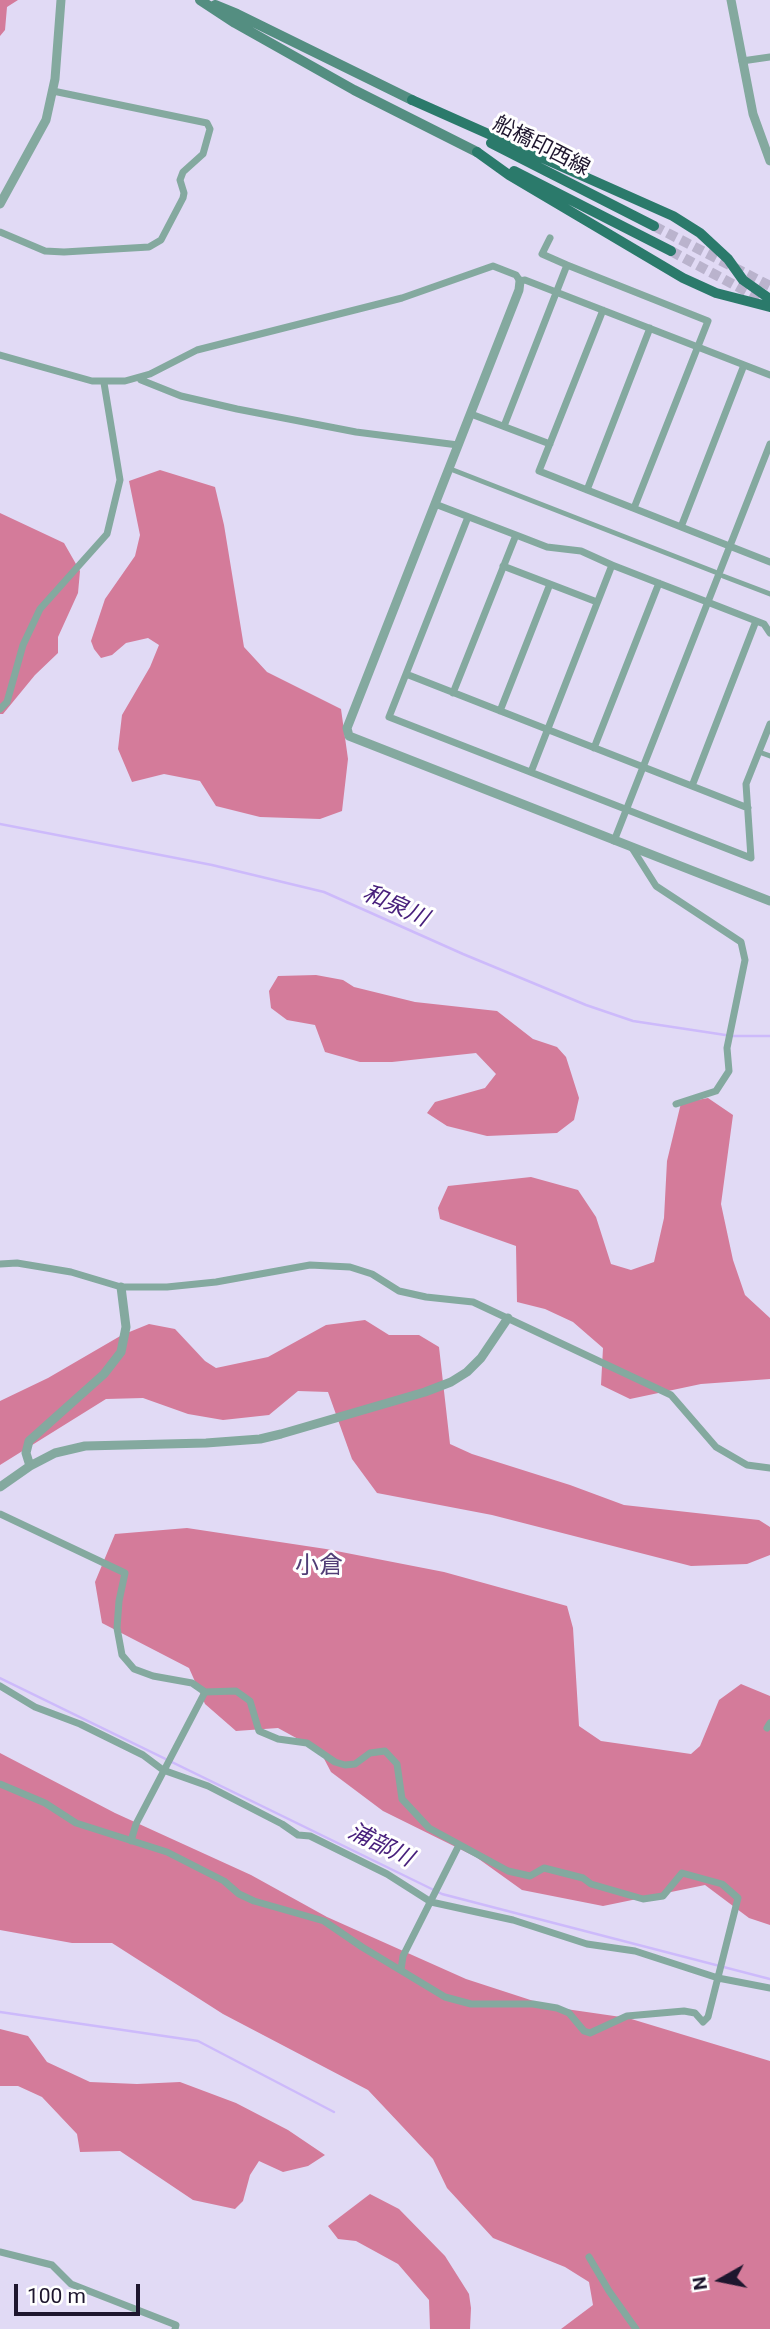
<!DOCTYPE html>
<meta charset="utf-8">
<style>
body{margin:0}
#map{position:relative;width:770px;height:2329px;overflow:hidden;background:#e1daf5;font-family:Roboto,sans-serif}
canvas{display:block}
.north{position:absolute;left:686px;top:2245px;width:70px;height:70px;-webkit-text-stroke:5px #fff;paint-order:stroke;rotate:261deg;font-size:19px;font-weight:700;line-height:28px;text-align:center;color:#1e162e}
.north::after{content:'';display:block;margin:auto;width:24px;height:32px;background:#1e162e;clip-path:polygon(50% 0,100% 100%,50% 72%,0 100%)}
.scale{position:absolute;left:14px;top:2284px;width:126px;height:32px;box-sizing:border-box;border:4px solid #1e162e;border-top:0;padding-left:9px;font-size:21px;line-height:24px;white-space:nowrap;color:#1e162e;-webkit-text-stroke:5px #fff;paint-order:stroke}
</style>
<div id="map">
<canvas width="770" height="2329"></canvas>
<div class="north">N</div>
<div class="scale">100 m</div>
</div>
<script>
const c = document.querySelector('canvas').getContext('2d');
c.lineJoin = 'round';
function paint(path, color) {
  c.fillStyle = color;
  c.fill(path, 'evenodd');
}
function toPath(rows) {
  const path = new Path2D();
  for (const r of rows) {
    path.moveTo(r[0], r[1]);
    for (let i = 2; i < r.length; i += 2) path.lineTo(r[i], r[i + 1]);
  }
  return path;
}
function stroke(path, color, width, dash) {
  c.strokeStyle = color;
  c.lineWidth = width;
  c.lineCap = dash ? 'butt' : 'round';
  c.setLineDash(dash || []);
  c.stroke(path);
}
function write(font, color, halo, rows, align = 'center') {
  c.font = font + ' Roboto,"Noto Sans JP",sans-serif';
  c.lineWidth = 6;
  c.setLineDash([]);
  c.textBaseline = 'middle';
  c.strokeStyle = halo;
  c.fillStyle = color;
  for (const [text, x, y, turn = 0] of rows) {
    c.save();
    c.translate(x, y);
    c.rotate((+turn || 0) * Math.PI / 180);
    c.textAlign = isNaN(turn) ? turn : align;
    if (halo) c.strokeText(text, 0, 0);
    c.fillText(text, 0, 0);
    c.restore();
  }
}
const forest = toPath([
 [0,0,18,0,7,7,5,30,0,36],
 [160,470,215,487,224,525,244,647,267,672,341,709,348,759,342,811,320,819,260,817,216,806,200,781,164,774,132,782,118,749,122,715,150,667,159,645,148,638,126,643,112,655,101,658,94,649,91,641,105,599,135,556,140,535,129,481],
 [0,513,64,543,80,571,78,593,58,637,58,653,35,675,3,714,0,714],
 [316,975,343,980,354,987,415,1002,497,1011,533,1039,557,1047,566,1057,579,1098,574,1120,557,1133,487,1136,447,1126,427,1113,435,1102,485,1088,496,1074,476,1053,392,1062,360,1062,325,1052,315,1025,287,1020,271,1008,269,991,278,976],
 [708,1098,733,1115,721,1204,733,1260,745,1295,770,1318,770,1379,701,1384,630,1399,601,1385,603,1348,573,1322,545,1309,517,1302,516,1246,440,1219,438,1208,448,1186,531,1177,578,1190,596,1217,611,1264,631,1270,654,1262,664,1218,667,1161,681,1103],
 [365,1320,389,1335,419,1335,439,1347,450,1444,472,1454,570,1485,624,1505,759,1520,770,1527,770,1555,747,1564,691,1566,492,1515,377,1493,352,1459,328,1392,298,1391,269,1415,223,1420,188,1414,143,1398,106,1399,0,1465,0,1401,48,1378,122,1335,149,1324,175,1329,205,1361,216,1368,268,1357,326,1325],
 [187,1528,326,1549,444,1572,567,1606,573,1628,579,1726,601,1741,691,1754,700,1746,719,1700,741,1684,770,1696,770,1925,749,1918,705,1885,603,1906,522,1890,476,1857,383,1811,331,1772,320,1751,278,1728,236,1731,205,1704,189,1668,102,1623,95,1582,115,1534],
 [0,1753,115,1813,251,1875,327,1917,466,1979,552,2007,628,2018,770,2061,770,2329,561,2329,593,2305,589,2282,565,2267,493,2238,447,2188,433,2159,368,2090,223,2014,112,1943,72,1943,0,1930],
 [0,2029,28,2036,47,2062,90,2082,137,2084,180,2082,236,2103,288,2130,325,2155,308,2166,283,2172,259,2161,250,2175,243,2201,235,2209,193,2200,120,2151,80,2152,77,2134,42,2097,18,2086,0,2086],
 [370,2194,399,2209,445,2256,469,2294,471,2308,470,2329,430,2329,429,2300,398,2264,356,2241,338,2239,328,2226]
]);
const stream = toPath([
 [0,824,212,865,324,892,463,954,586,1005,633,1021,732,1036,770,1036],
 [0,1678,442,1894,770,1979],
 [0,2012,198,2041,334,2112]
]);
const primaryTunnel = toPath([
 [654,226,770,286],
 [671,251,770,304]
]);
const pedestrian = toPath([
 [453,470,715,572],
 [723,576,770,594],
 [759,752,770,756]
]);
const minor = toPath([
 [742,61,770,57],
 [0,232,45,251,64,252,149,247,161,240,183,198,184,193,180,180,183,172,203,154,210,129,207,123,53,91],
 [550,238,542,254,567,265],
 [603,310,539,471,770,562],
 [0,355,92,381,125,381,150,374,197,350,402,298,493,266,516,275,520,281,525,280,770,375],
 [141,380,181,396,237,409,356,432,458,445],
 [471,414,550,444],
 [504,426,567,265,708,321,634,508],
 [587,490,650,328],
 [435,504,516,535,453,693],
 [468,517,389,717,751,858,746,784,770,724],
 [681,527,744,365],
 [516,535,547,547,581,551,612,565],
 [503,566,597,602],
 [406,674,748,808],
 [0,709,7,702,23,645,40,609,107,534,120,480,104,383],
 [500,711,550,584],
 [594,748,659,583],
 [531,772,612,565,764,624,770,633],
 [692,786,756,621],
 [614,841,770,444],
 [632,848,656,886,741,942,745,960,727,1048,729,1071,716,1091,676,1104],
 [0,1264,17,1263,71,1272,121,1287,167,1287,216,1282,310,1265,350,1267,372,1274,399,1291,426,1297,473,1302,671,1395,716,1447,747,1465,770,1468],
 [0,1514,125,1573,119,1601,117,1628,122,1655,134,1669,153,1676,192,1683,205,1692,236,1691,250,1701,259,1731,278,1739,307,1743,335,1762,345,1765,355,1764,370,1753,385,1751,397,1764,402,1799,429,1828,508,1871,530,1876,544,1868,583,1878,591,1884,643,1899,663,1896,682,1873,722,1884,738,1898,708,2017,703,2022,695,2013,684,2011,627,2016,590,2033,584,2031,569,2013,557,2008,533,2004,471,2004,445,1997,362,1947,324,1921,254,1901,239,1894,224,1881,167,1852,76,1823,45,1803,0,1784],
 [0,1686,35,1707,80,1724,143,1755,163,1770,208,1786,282,1824,298,1835,310,1836,387,1874,431,1902,513,1920,587,1944,635,1951,718,1978,770,1988],
 [767,1728,770,1723],
 [131,1841,136,1824,205,1692],
 [401,1970,403,1956,459,1845],
 [0,2252,52,2265,71,2284,176,2325,175,2329],
 [589,2257,609,2291,636,2329]
]);
const tertiary = toPath([
 [731,0,753,114,770,161],
 [0,204,46,120,55,79,61,0],
 [520,281,519,290,349,723,347,728,349,736,770,901],
 [30,1466,55,1453,85,1446,206,1443,260,1439,281,1434,425,1392,451,1382,467,1372,481,1358,508,1318],
 [0,1487,30,1466,26,1453,29,1441,104,1374,121,1352,126,1327,121,1287]
]);
const secondary = toPath([
 [200,0,235,23,354,90,477,152],
 [215,5,237,14,412,100]
]);
const primary = toPath([
 [412,100,673,216,700,233,728,259,743,280,770,299],
 [491,143,654,226],
 [477,152,509,175,683,278,716,293,770,307],
 [514,171,671,251]
]);
const streetNames = [
 ["船橋印西線",541,147,27]
];
const waterNames = [
 ["和泉川",395,907,24],
 ["浦部川",380,1846,26]
];
const quarterNames = [
 ["小倉",319,1567]
];
paint(forest, '#d47b9a');
stroke(stream, '#cdbafb', 2.5);
stroke(primaryTunnel, '#bab3cd', 10, [10, 5]);
stroke(pedestrian, '#84a99f', 5);
stroke(minor, '#84a99f', 7);
stroke(tertiary, '#84a99f', 9);
stroke(secondary, '#548e81', 10);
stroke(primary, '#2b7a6b', 10);
write('21px', '#1e162e', '#fff', streetNames);
write('italic 23px', '#48207c', '#fff', waterNames);
write('24px', '#513d76', '#fff', quarterNames);
</script>
